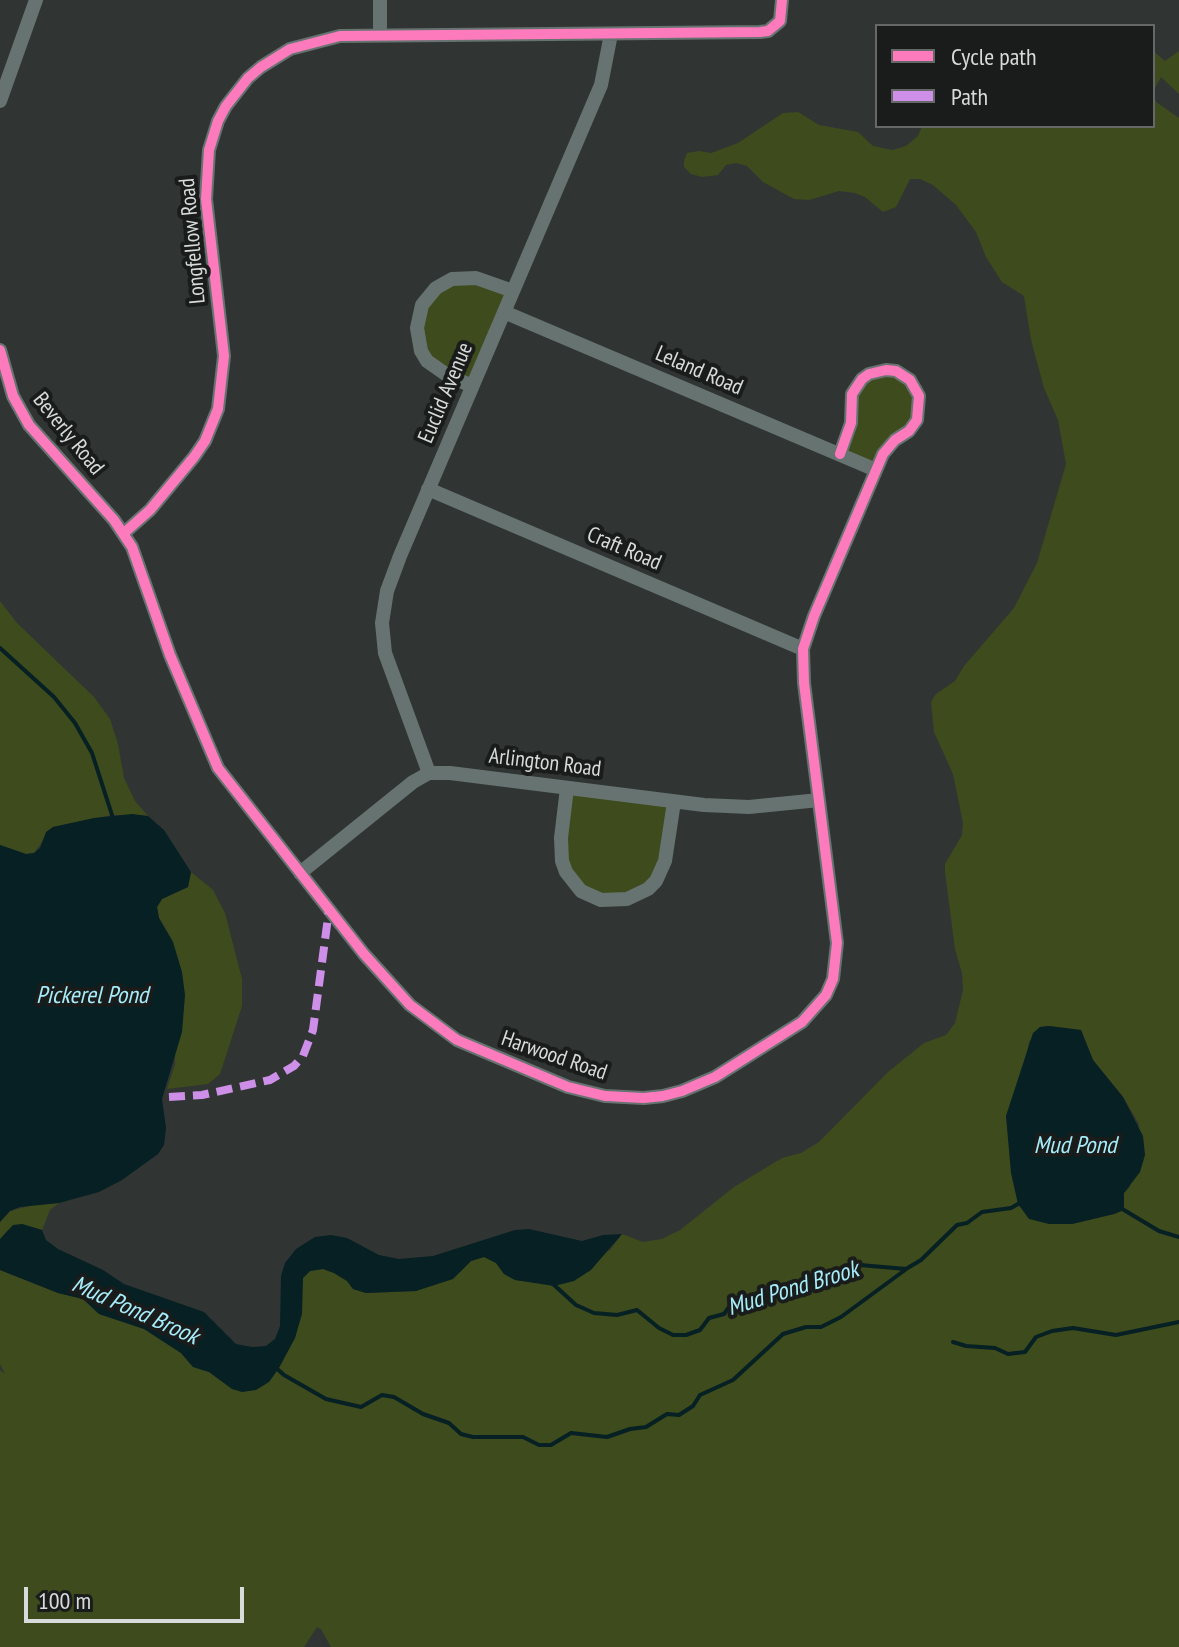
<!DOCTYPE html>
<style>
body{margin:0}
#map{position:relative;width:1179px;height:1647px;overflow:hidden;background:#303533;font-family:"PT Sans Narrow",sans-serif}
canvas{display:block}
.legend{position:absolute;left:875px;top:24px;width:280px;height:104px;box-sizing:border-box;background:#191c1b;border:2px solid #656867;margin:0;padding:10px 14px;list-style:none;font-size:24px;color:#d7dbd9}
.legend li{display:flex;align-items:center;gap:16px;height:40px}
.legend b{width:40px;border:2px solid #656867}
.scale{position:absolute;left:24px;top:1587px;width:220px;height:36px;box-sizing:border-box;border:4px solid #d7dbd9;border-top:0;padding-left:10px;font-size:24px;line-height:28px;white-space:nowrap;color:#d7dbd9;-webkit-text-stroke:6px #191c1b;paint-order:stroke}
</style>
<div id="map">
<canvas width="1179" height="1647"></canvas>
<ul class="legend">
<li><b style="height:10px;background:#fd7abc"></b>Cycle path</li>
<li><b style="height:10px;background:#ce8fe9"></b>Path</li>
</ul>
<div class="scale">100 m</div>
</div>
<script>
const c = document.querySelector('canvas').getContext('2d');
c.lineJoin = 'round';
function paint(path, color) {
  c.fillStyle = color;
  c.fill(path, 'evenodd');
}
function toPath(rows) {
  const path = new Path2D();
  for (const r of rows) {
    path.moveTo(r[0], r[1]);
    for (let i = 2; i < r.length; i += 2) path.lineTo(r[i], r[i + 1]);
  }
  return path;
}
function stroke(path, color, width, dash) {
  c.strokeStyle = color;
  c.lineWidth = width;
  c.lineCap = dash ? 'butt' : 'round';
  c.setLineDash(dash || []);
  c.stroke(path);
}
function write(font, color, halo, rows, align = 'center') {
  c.font = font + ' "PT Sans Narrow",sans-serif';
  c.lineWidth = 8;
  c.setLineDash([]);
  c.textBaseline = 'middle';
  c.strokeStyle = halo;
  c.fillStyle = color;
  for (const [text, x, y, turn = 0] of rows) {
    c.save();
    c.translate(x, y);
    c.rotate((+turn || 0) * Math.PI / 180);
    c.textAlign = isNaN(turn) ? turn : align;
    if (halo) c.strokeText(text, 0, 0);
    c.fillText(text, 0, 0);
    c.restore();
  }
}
const green = toPath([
 [1153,51,1165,61,1179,51,1179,94,1161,77,1153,92],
 [1153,93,1156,102,1179,118,1179,1647,331,1647,321,1629,317,1627,304,1647,0,1647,0,1370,5,1374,0,1364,0,1270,58,1293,83,1299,99,1314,144,1329,181,1353,193,1367,209,1372,220,1380,269,1382,295,1338,303,1278,310,1271,323,1269,334,1273,347,1281,353,1289,366,1293,416,1291,460,1272,471,1261,484,1257,496,1263,504,1274,515,1280,533,1282,610,1250,622,1234,643,1242,662,1239,680,1230,734,1187,782,1158,801,1153,819,1142,888,1072,924,1043,946,1035,955,1023,963,990,962,973,955,949,945,872,945,864,962,835,963,823,953,774,934,732,931,702,936,694,955,681,964,666,1014,608,1037,563,1066,464,1058,420,1044,388,1031,340,1024,296,1002,282,986,257,976,232,956,205,933,185,920,179,910,179,896,207,883,212,865,197,855,193,839,191,809,200,794,199,763,182,747,166,736,163,726,165,718,175,702,177,691,174,684,167,684,161,687,153,699,151,711,153,738,143,783,113,798,112,819,125,858,132,873,146,892,150,906,146,918,136,922,126,1153,126],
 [1049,1026,1081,1030,1093,1060,1123,1097,1139,1124,1130,1187,1124,1193,1124,1210,1114,1214,1072,1224,1018,1204,1006,1116,1025,1065,1029,1042,1040,1027],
 [452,279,513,291,472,386,436,369,417,328,436,288],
 [896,371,921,404,876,470,840,454,856,385],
 [0,601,17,623,94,697,110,719,118,744,124,778,135,801,148,816,112,815,53,827,34,853,26,854,0,845],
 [567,788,674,802,667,848,648,889,601,900,566,872],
 [191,872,213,890,225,913,242,979,242,1006,220,1074,208,1084,167,1089,175,1064,173,942,159,918,157,907,162,899,188,887],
 [59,1203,50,1210,42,1230,22,1224,7,1231,0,1241,0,1222,10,1211,33,1205]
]);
const water = toPath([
 [132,814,148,816,164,830,191,872,188,887,162,899,157,907,159,918,173,942,182,972,185,995,182,1032,162,1099,166,1128,164,1145,158,1154,122,1180,99,1192,59,1203,20,1207,10,1211,0,1222,0,845,26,854,34,853,40,848,46,832,53,827,94,818],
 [1049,1026,1081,1030,1093,1060,1123,1097,1143,1136,1145,1155,1140,1172,1124,1193,1124,1210,1114,1214,1072,1224,1049,1224,1029,1219,1018,1204,1011,1173,1006,1116,1033,1033,1040,1027],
 [22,1224,42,1230,46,1240,58,1249,103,1270,124,1284,204,1312,236,1344,252,1347,266,1346,275,1339,280,1326,281,1276,285,1263,296,1249,315,1237,331,1235,347,1238,379,1255,399,1259,433,1256,515,1230,529,1229,582,1241,603,1235,622,1234,591,1270,574,1281,554,1286,515,1280,504,1274,496,1263,484,1257,471,1261,453,1279,416,1291,366,1293,353,1289,347,1281,334,1273,323,1269,310,1271,303,1278,302,1314,295,1338,279,1368,269,1382,256,1390,242,1392,232,1389,209,1372,193,1367,181,1353,144,1329,99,1314,83,1299,58,1293,0,1270,0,1239,13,1225]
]);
const stream = toPath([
 [0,648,54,697,75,723,92,753,112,815],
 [1124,1210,1159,1231,1179,1237],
 [553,1284,576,1305,594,1313,617,1315,637,1310,659,1328,673,1335,686,1335,700,1330,709,1318,724,1314,732,1303,772,1294,782,1287,798,1283,826,1282,860,1265,906,1269,921,1260,957,1225,967,1223,982,1212,1011,1208,1018,1204],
 [953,1342,966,1346,995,1348,1008,1354,1025,1352,1036,1337,1052,1331,1073,1328,1116,1335,1179,1322],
 [275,1367,284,1375,326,1399,361,1407,382,1395,394,1397,423,1414,449,1423,461,1434,473,1437,523,1437,539,1445,551,1445,571,1433,607,1437,630,1429,646,1427,667,1414,679,1415,693,1406,700,1395,733,1380,783,1334,806,1327,821,1327,841,1317,905,1270]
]);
const minor = toPath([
 [380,0,380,35],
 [0,101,36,0],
 [504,312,876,470],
 [0,350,13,396,29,425,114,520,132,547,170,655,218,768,364,954,410,1005,457,1040,568,1087,605,1096,644,1098,663,1096,682,1091,715,1077,802,1022,826,995,833,979,837,943,804,683,803,649,814,616,883,454,895,440,909,431,917,420,919,396,910,380,896,371,886,370,869,374,862,379,852,394,851,423,840,454],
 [472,386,447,375,427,361,421,351,417,328,422,305,436,288,452,279,476,278,513,291],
 [428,489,803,649],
 [124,533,150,510,194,457,205,441,218,409,224,356,206,199,209,150,218,121,226,106,248,78,261,67,290,49,340,36,760,32,768,31,780,21,782,0],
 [429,773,385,653,382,623,387,591,400,556,601,85,611,34],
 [567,788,561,838,562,861,566,872,581,891,601,900,627,899,648,889,656,881,665,861,674,802],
 [300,873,413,782,429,773,450,773,704,805,749,807,819,800]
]);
const quiet = toPath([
 [169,1097,202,1095,270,1080,294,1066,303,1056,313,1030,329,910]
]);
const cycleway = toPath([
 [0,350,13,396,29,425,114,520,132,547,170,655,218,768,364,954,410,1005,457,1040,568,1087,605,1096,644,1098,663,1096,682,1091,715,1077,802,1022,826,995,833,979,837,943,804,683,803,649,814,616,883,454,895,440,909,431,917,420,919,396,910,380,896,371,886,370,869,374,862,379,852,394,851,423,840,454],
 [124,533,150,510,194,457,205,441,218,409,224,356,206,199,209,150,218,121,226,106,248,78,261,67,290,49,340,36,760,32,768,31,780,21,782,0]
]);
const streetNames = [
 ["Longfellow Road",193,241,-95],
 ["Leland Road",699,371,23],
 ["Euclid Avenue",446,393,-67],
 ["Beverly Road",68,434,51],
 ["Craft Road",624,549,23],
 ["Arlington Road",545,763,7],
 ["Harwood Road",554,1056,19]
];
const waterNames = [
 ["Pickerel Pond",92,996],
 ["Mud Pond",1075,1146],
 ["Mud Pond Brook",793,1289,-17],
 ["Mud Pond Brook",135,1311,24]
];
paint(green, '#3e4b1c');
paint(water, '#062024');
stroke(stream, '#062024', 4);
stroke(minor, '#677371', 14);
stroke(quiet, '#ce8fe9', 8, [16, 8]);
stroke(cycleway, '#fd7abc', 10);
write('22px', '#d7dbd9', '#191c1b', streetNames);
write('italic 24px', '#a6ecf9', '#191c1b', waterNames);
</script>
